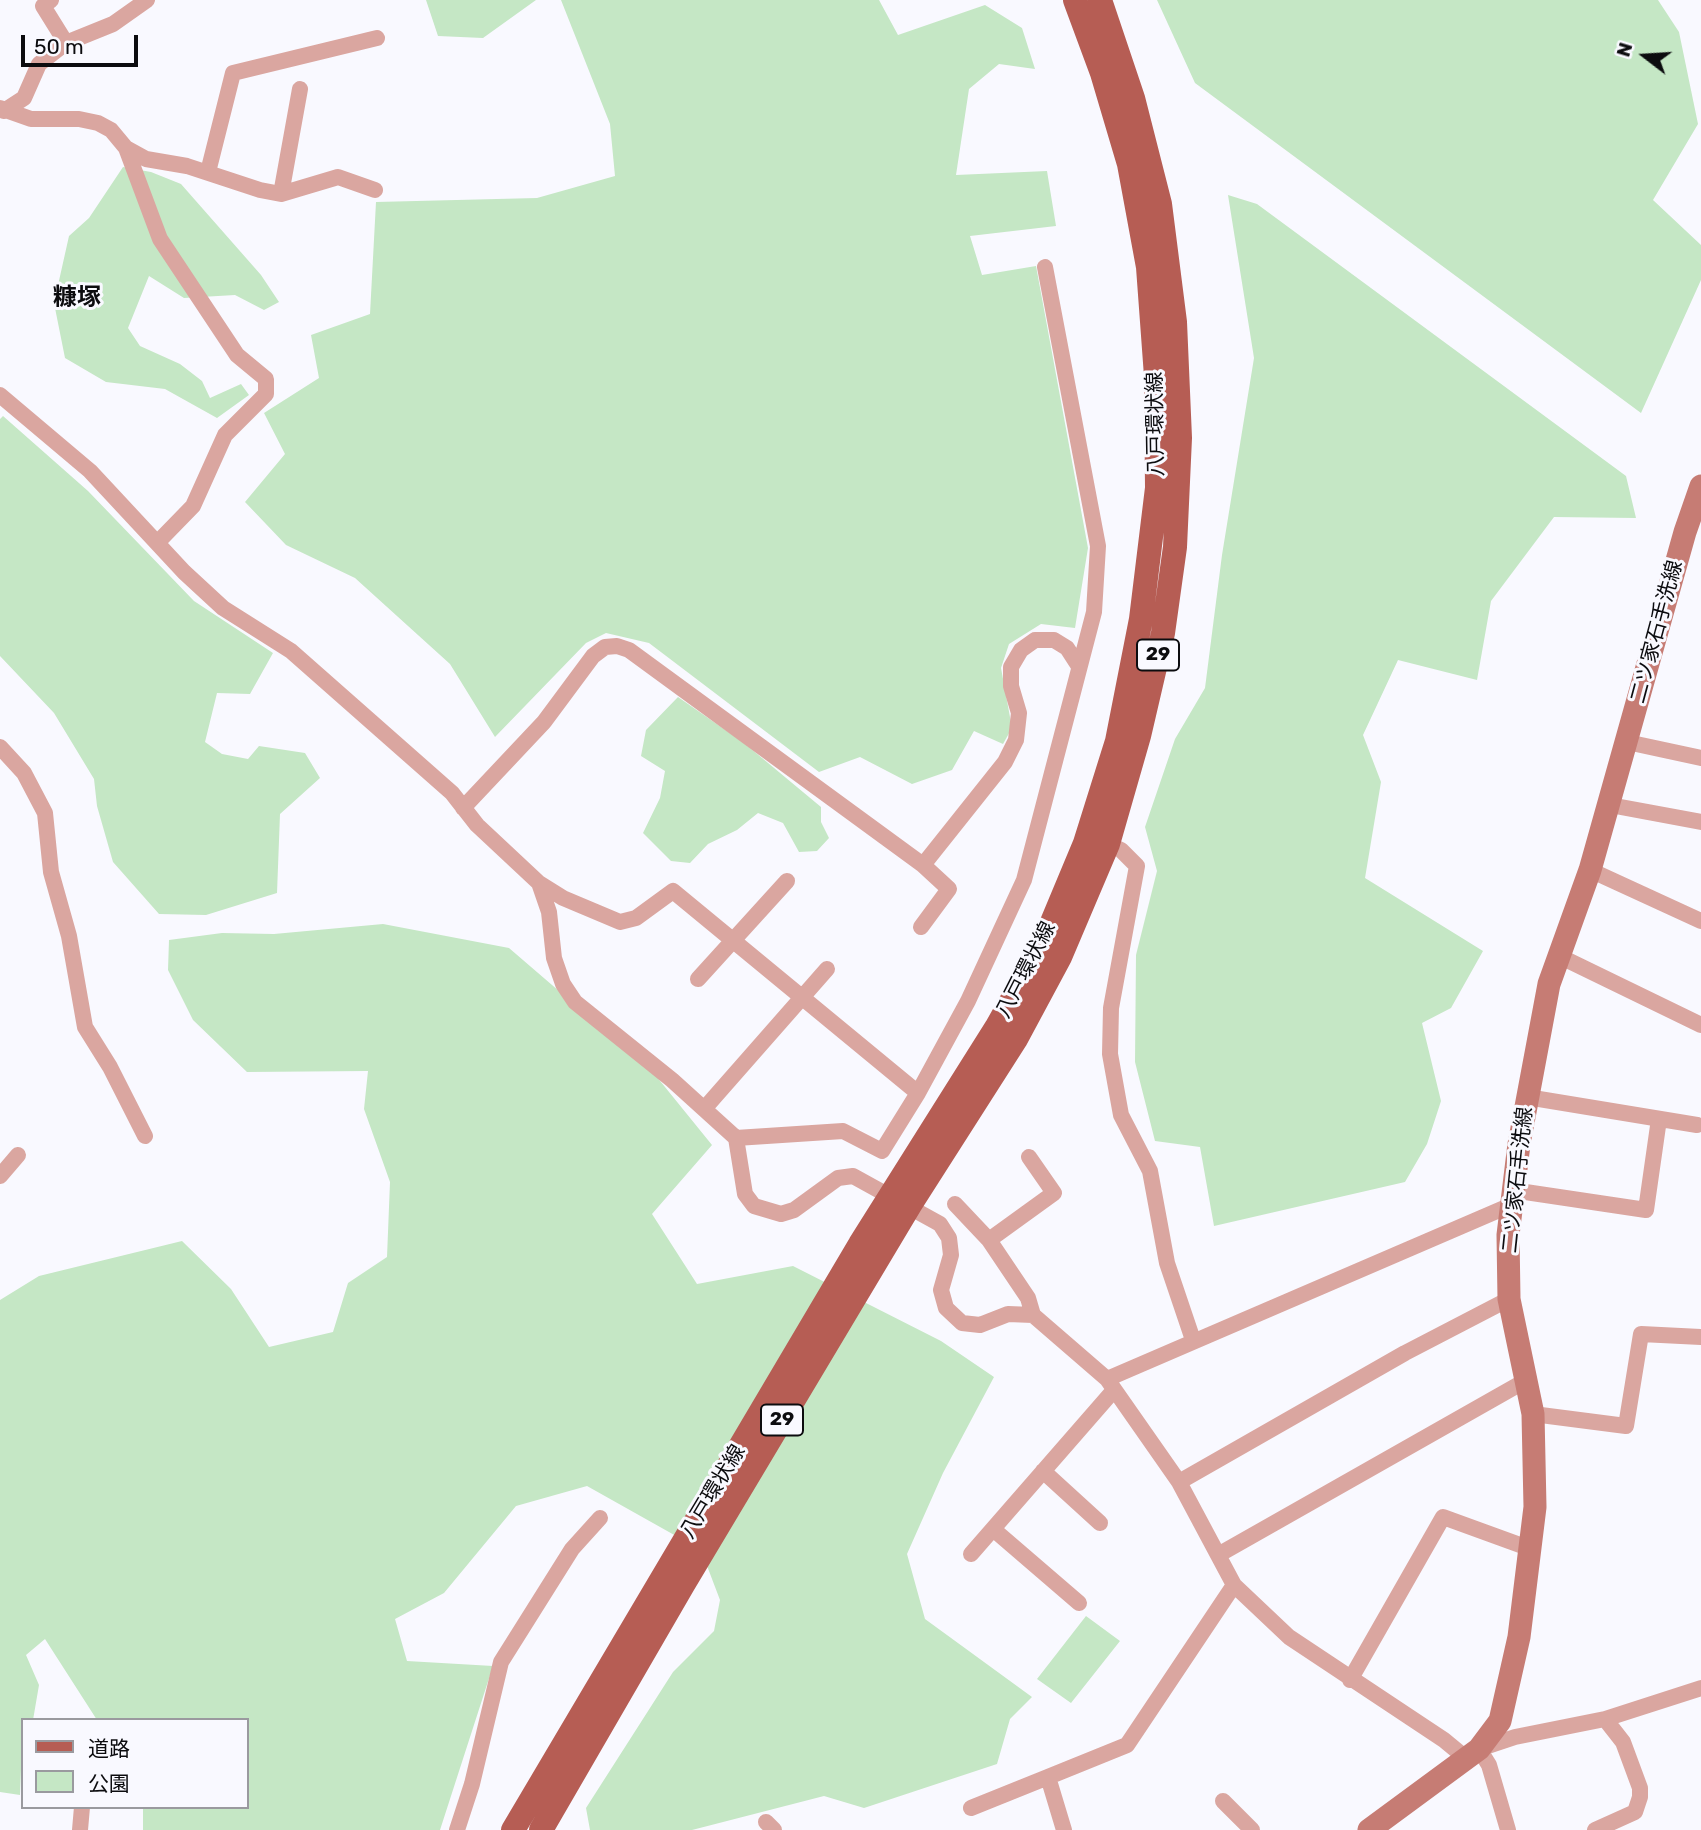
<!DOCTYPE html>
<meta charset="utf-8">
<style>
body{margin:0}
#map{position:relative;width:1701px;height:1830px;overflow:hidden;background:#f9f9ff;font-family:Rubik,"Noto Sans JP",sans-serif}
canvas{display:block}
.legend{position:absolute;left:21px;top:1718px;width:228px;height:91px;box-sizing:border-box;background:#f9f9ff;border:2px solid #9a9a9f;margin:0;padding:9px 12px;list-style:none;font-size:21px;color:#0c0c0f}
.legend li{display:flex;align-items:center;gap:14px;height:35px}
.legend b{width:35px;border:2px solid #9a9a9f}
.north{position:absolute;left:1610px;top:21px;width:70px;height:70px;-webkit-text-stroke:5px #f9f9ff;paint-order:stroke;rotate:287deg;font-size:19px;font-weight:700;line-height:28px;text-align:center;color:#0c0c0f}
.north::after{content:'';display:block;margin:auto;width:24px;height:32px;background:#0c0c0f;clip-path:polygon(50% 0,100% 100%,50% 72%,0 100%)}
.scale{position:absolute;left:21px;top:35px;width:117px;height:32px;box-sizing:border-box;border:4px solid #0c0c0f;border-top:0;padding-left:9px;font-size:21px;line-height:24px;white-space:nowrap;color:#0c0c0f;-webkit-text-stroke:5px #f9f9ff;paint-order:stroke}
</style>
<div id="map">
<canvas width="1701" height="1830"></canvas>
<ul class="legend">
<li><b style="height:9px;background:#b65d54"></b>道路</li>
<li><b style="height:19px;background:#c5e7c5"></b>公園</li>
</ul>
<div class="north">N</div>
<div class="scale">50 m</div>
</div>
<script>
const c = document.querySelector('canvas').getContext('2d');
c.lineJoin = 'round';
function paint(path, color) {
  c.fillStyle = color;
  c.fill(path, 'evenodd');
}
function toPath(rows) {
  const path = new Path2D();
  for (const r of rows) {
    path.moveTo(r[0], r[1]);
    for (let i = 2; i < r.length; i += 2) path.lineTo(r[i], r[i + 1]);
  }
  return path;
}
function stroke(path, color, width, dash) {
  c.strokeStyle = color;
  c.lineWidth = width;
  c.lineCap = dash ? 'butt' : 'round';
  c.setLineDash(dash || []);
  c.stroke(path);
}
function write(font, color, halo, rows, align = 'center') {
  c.font = font + ' Rubik,"Noto Sans JP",sans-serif';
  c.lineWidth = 6;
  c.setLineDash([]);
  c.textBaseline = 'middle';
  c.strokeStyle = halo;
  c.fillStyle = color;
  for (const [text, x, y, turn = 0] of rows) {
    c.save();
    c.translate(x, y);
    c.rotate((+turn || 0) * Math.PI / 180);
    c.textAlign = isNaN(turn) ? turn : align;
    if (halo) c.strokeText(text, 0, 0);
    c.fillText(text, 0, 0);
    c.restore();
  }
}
const green = toPath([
 [426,0,536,0,483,38,438,36],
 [561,0,879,0,898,35,985,5,1022,28,1035,69,999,64,969,89,956,175,1047,171,1056,226,970,236,982,275,1036,266,1088,548,1075,628,1041,624,1009,644,1001,668,1012,728,1003,744,974,731,952,770,912,784,860,757,819,772,649,643,606,633,586,643,495,737,450,664,355,578,286,545,245,502,285,454,264,413,319,378,311,335,370,314,376,202,537,198,615,176,610,124],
 [1157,0,1658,0,1679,32,1698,124,1653,200,1701,245,1701,280,1641,413,1195,83],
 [123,167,151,172,181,184,261,275,279,302,264,310,235,295,184,298,149,276,128,328,140,346,180,364,202,381,210,398,241,384,249,395,217,418,165,389,106,382,65,358,54,303,69,236,89,218],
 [1228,195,1257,204,1626,476,1636,518,1554,517,1491,601,1477,680,1398,660,1363,735,1381,782,1365,878,1483,951,1451,1008,1422,1023,1441,1101,1427,1144,1405,1182,1214,1226,1200,1147,1155,1141,1135,1062,1136,955,1157,871,1145,827,1175,739,1205,688,1222,555,1254,358],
 [3,416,88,491,194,601,273,653,250,694,217,693,205,742,222,754,248,759,259,746,305,753,320,778,280,814,277,893,206,915,159,914,113,862,97,806,94,779,54,713,0,656,0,419],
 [678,697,744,743,821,807,821,822,829,838,817,851,799,852,783,823,758,813,737,830,708,844,690,863,671,861,643,833,660,798,665,771,641,756,646,730],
 [383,924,509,948,652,1071,712,1145,652,1214,697,1284,793,1266,941,1341,994,1377,943,1473,907,1554,925,1619,1032,1697,1010,1719,997,1764,864,1808,824,1796,692,1830,590,1830,586,1808,673,1672,714,1631,720,1600,701,1550,587,1486,516,1506,444,1593,395,1619,407,1661,493,1666,440,1830,143,1830,143,1807,247,1807,247,1720,97,1720,45,1639,26,1655,39,1685,33,1720,23,1720,20,1795,0,1792,0,1300,39,1276,182,1241,231,1289,269,1347,333,1332,348,1283,387,1257,390,1182,364,1109,368,1071,247,1072,193,1020,168,970,169,940,222,933,274,934],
 [1086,1616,1120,1641,1071,1703,1037,1679]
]);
const street = toPath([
 [51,0,43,6,66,43],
 [0,108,31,119,79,119,98,123,111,130,126,148,146,159,187,166,260,190,281,194,338,177,375,190],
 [4,111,24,98,39,64,66,43,113,24,147,0],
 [126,148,160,239,237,355,266,379,266,394,225,435,193,506,157,543],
 [208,172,233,73,377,38],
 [281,194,300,89],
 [0,395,90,471,184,572,223,608,291,651,452,793,477,825,539,883,563,898,620,922,636,918,673,891,918,1093],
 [1627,742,1701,758],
 [0,747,24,773,45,813,51,872,69,936,85,1027,110,1067,145,1136],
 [1610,805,1701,822],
 [463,808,544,722,593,656,605,647,617,646,629,650,923,865,949,889,921,927],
 [1108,844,1121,850,1137,866,1111,1008,1110,1054,1121,1115,1150,1171,1167,1263,1193,1340],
 [923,865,1005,762,1016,740,1019,713,1011,686,1011,667,1021,650,1035,640,1054,640,1067,648,1078,665],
 [1590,870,1701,921],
 [539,883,549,912,554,958,563,984,575,1002,672,1080,736,1138,745,1194,754,1206,781,1214,794,1210,838,1178,853,1176,940,1224,949,1238,951,1255,941,1290,946,1308,962,1323,980,1325,1008,1314,1033,1315],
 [1559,956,1701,1025],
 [698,979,787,881],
 [1527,1097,1697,1125],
 [704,1109,827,969],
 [736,1138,843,1131,882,1151,918,1093,968,1001,1024,880,1094,612,1098,546,1045,267],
 [0,1176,18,1155],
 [1512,1190,1646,1210,1659,1119],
 [955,1204,989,1240,1028,1298,1033,1315,1107,1379,1179,1482,1234,1585,1289,1637,1444,1740,1467,1759],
 [989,1240,1054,1193,1029,1157],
 [1107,1379,1511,1205],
 [1533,1414,1626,1426,1641,1334,1701,1337],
 [1043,1471,1100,1523],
 [1179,1482,1405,1353,1509,1299],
 [993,1529,1079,1603],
 [971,1554,1114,1390],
 [1218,1555,1525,1381],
 [1350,1680,1443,1517,1531,1549],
 [1223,1801,1252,1830],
 [971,1808,1048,1777],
 [766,1822,774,1830],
 [80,1830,82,1807],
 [457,1830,472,1784,501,1662,572,1549,600,1518],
 [1064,1830,1048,1777,1127,1745,1234,1585],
 [1508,1830,1489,1765,1479,1749,1515,1737,1605,1719,1701,1688],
 [1595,1830,1635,1812,1640,1797,1640,1788,1623,1742,1605,1719]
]);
const secondary = toPath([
 [1369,1830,1479,1749,1500,1721,1519,1637,1535,1507,1533,1414,1509,1299,1508,1235,1519,1144,1549,984,1590,870,1685,532,1701,486]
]);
const primary = toPath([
 [513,1830,860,1244,996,1028,1042,946,1085,843,1117,741,1141,619,1157,488,1156,376,1148,267,1129,164,1102,73,1075,0],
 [541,1830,683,1585,910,1205,1016,1039,1060,957,1108,844,1139,736,1163,633,1175,547,1180,438,1175,322,1160,204,1133,98,1100,0]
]);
const shields = [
 [1158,655,42],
 [782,1420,42]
];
const shieldNames = [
 ["29",1158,655],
 ["29",782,1420]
];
const streetNames = [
 ["八戸環状線",1156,424,-91],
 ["二ツ家石手洗線",1657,632,-75],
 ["八戸環状線",1026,970,-63],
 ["二ツ家石手洗線",1518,1180,-84],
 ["八戸環状線",713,1492,-59]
];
const quarterNames = [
 ["糠塚",77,298]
];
paint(green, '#c5e7c5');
stroke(street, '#daa6a0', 16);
stroke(secondary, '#c67c74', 23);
stroke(primary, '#b65d54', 24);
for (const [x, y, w] of shields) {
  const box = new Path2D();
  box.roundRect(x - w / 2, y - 15.5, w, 31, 5);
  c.fillStyle = '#f9f9ff';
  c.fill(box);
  stroke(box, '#0c0c0f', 2);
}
write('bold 19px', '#0c0c0f', null, shieldNames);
write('21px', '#0c0c0f', '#f9f9ff', streetNames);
write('bold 24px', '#0c0c0f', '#f9f9ff', quarterNames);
</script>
